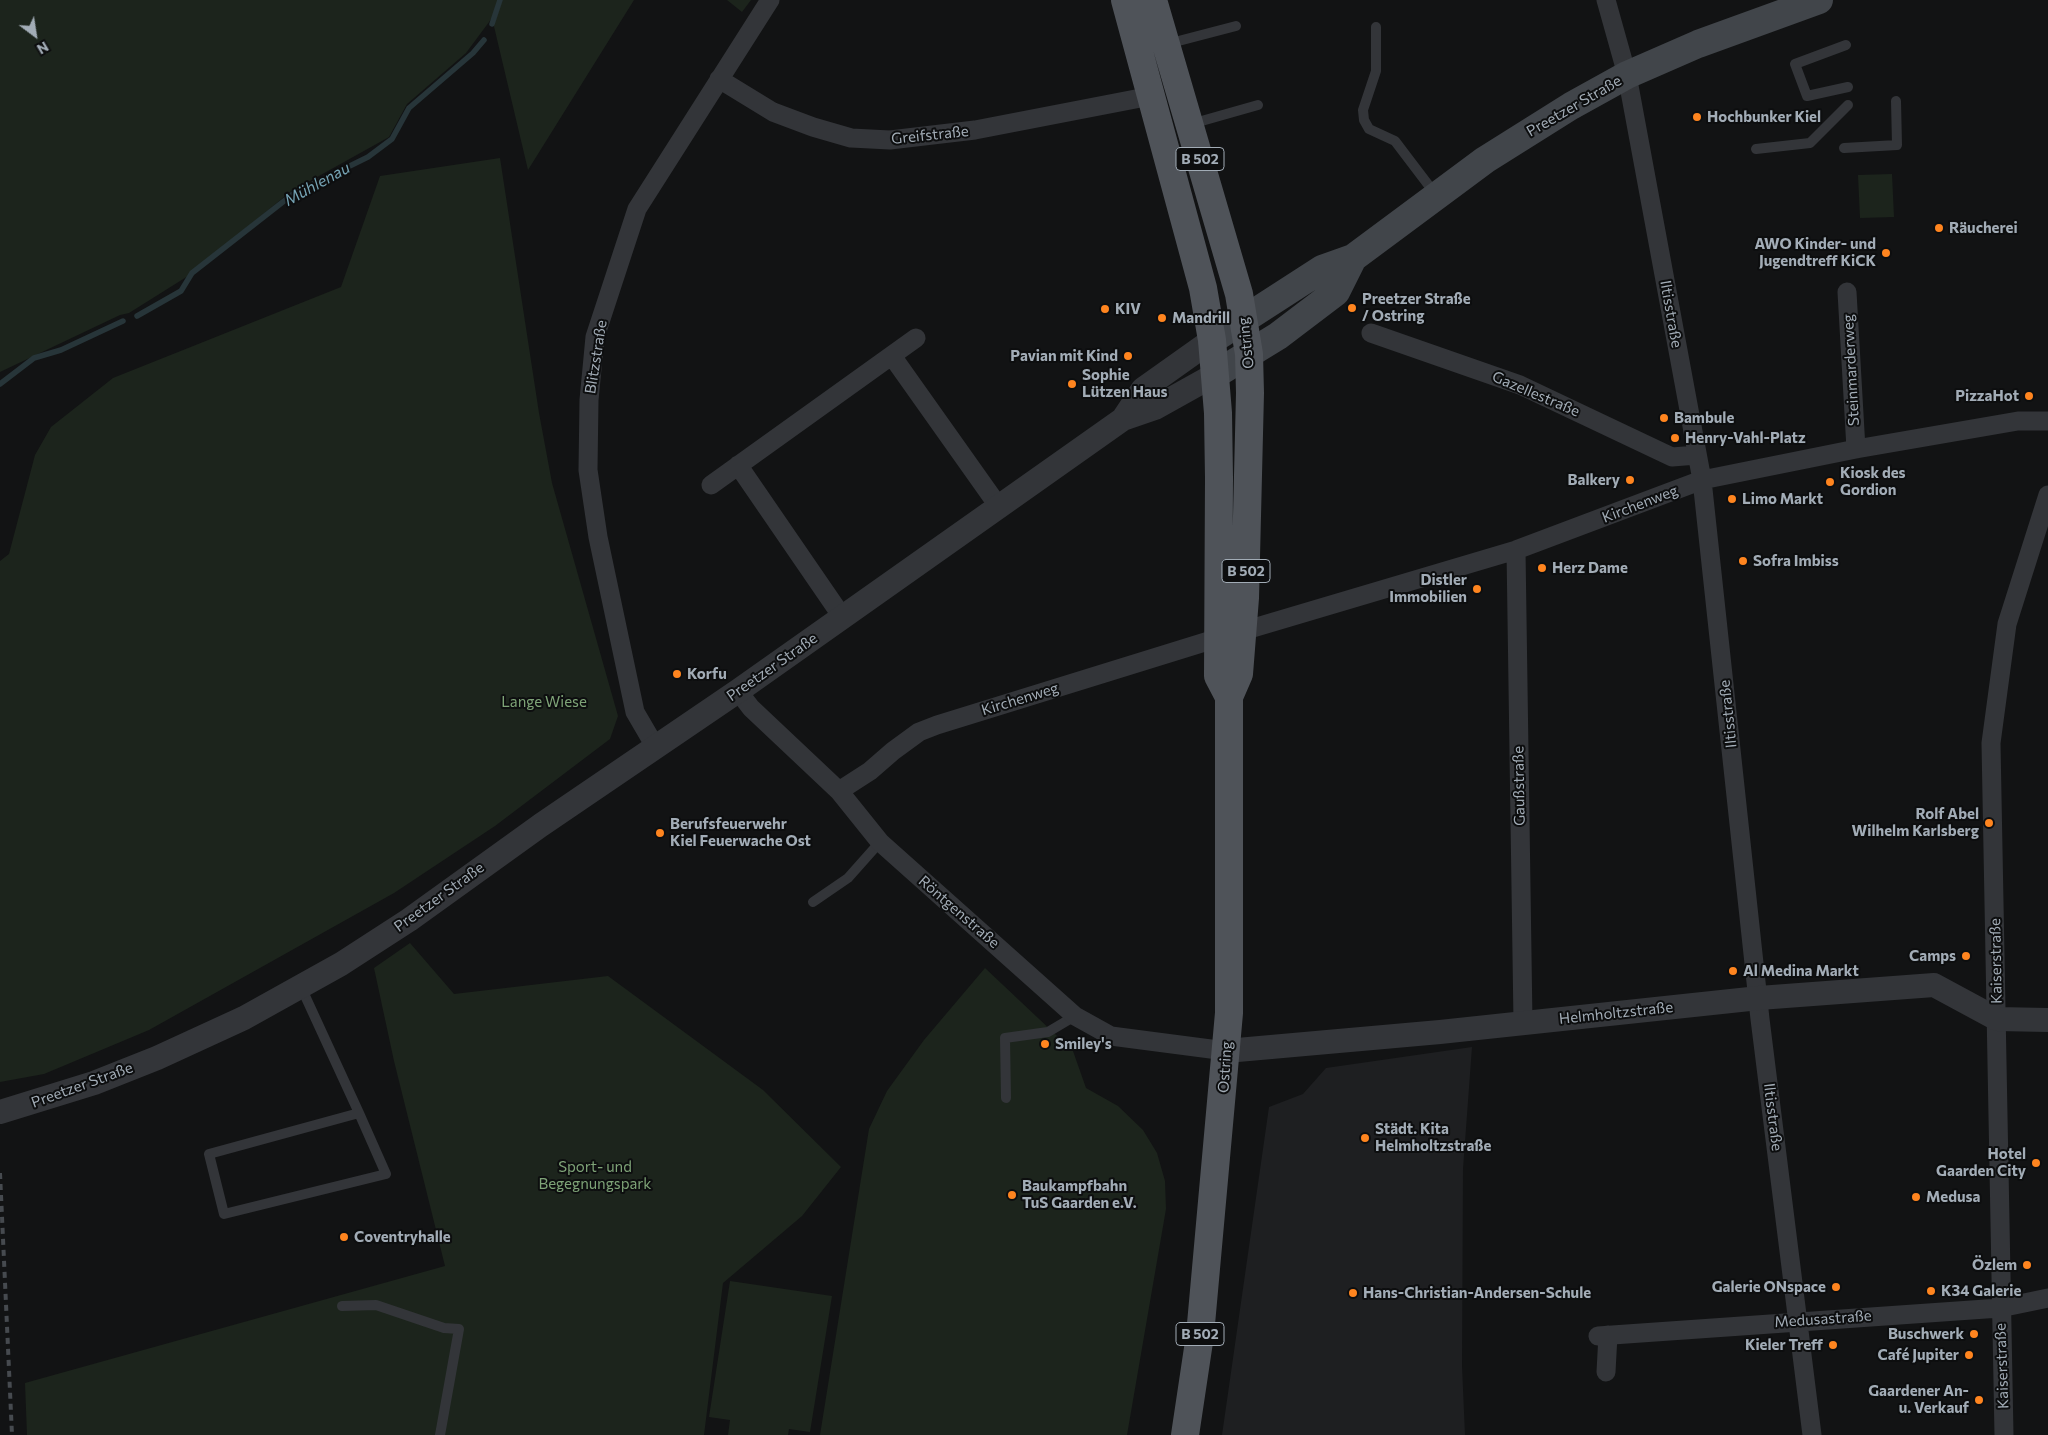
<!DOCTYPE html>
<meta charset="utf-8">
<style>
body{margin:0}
#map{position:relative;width:2048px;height:1435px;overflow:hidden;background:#121314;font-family:Commissioner,sans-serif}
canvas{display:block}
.north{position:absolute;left:10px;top:10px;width:50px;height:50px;-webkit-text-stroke:4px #0d0e0f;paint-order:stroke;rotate:149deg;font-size:14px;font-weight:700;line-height:20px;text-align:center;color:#a2acb6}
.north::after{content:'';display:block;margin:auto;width:18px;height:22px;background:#a2acb6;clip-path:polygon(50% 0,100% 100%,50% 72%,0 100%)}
</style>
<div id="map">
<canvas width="2048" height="1435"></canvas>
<div class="north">N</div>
</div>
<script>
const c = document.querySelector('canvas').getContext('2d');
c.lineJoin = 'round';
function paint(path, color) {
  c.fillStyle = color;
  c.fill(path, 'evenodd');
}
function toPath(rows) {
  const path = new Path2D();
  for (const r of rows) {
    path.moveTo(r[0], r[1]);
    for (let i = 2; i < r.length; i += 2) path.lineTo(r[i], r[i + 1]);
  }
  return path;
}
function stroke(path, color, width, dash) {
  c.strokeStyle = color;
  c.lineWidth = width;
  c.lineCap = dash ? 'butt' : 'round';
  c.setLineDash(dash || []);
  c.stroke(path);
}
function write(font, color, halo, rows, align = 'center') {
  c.font = font + ' Commissioner,sans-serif';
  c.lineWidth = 4;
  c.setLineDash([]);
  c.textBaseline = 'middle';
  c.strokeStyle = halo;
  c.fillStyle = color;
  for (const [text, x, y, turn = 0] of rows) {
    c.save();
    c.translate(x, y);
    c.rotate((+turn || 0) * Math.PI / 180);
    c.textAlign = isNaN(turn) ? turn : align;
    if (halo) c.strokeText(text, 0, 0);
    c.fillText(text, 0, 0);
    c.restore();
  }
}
const built = toPath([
 [1472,1047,1463,1169,1462,1366,1465,1435,1222,1435,1269,1107,1303,1094,1326,1068]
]);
const green = toPath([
 [0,0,634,0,528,170,492,18,466,53,407,104,389,137,290,192,188,276,129,313,120,315,0,372],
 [727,0,751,0,742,12],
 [500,158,539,413,552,483,618,716,610,739,495,826,394,893,149,1030,44,1074,0,1082,0,561,9,554,35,455,51,427,113,378,341,287,380,176],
 [1892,174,1894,217,1860,218,1858,175],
 [410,943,454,994,608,976,763,1090,841,1167,802,1216,723,1283,704,1435,27,1435,25,1383,445,1266,394,1061,374,968],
 [985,968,1073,1051,1086,1088,1118,1106,1143,1130,1157,1153,1165,1181,1166,1209,1127,1435,820,1435,869,1129,887,1091,924,1040],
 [730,1281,832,1296,810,1432,789,1429,788,1435,728,1435,730,1420,709,1417]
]);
const stream = toPath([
 [492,24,500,0],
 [137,316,181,291,192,273,293,194,368,157,392,139,409,108,473,53,484,40],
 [0,384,34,358,61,350,123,321]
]);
const service = toPath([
 [1376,27,1376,71,1363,110,1364,120,1369,129,1395,141,1436,195],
 [1167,44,1236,26],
 [1846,45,1795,64,1807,96,1848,87],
 [1191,124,1258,105],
 [1844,148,1897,145,1896,101],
 [1756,149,1810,143,1848,105],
 [813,902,848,878,880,842],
 [301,987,359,1113,386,1174,224,1214,209,1154,359,1113],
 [1006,1098,1005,1038,1048,1032,1075,1016],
 [342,1306,376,1305,444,1328,459,1329,440,1435]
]);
const minor = toPath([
 [1606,0,1627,75,1702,480,1760,1019,1812,1435],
 [719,79,773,112,813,127,851,138,890,140,975,130,1151,96],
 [1847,292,1856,449],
 [1371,333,1520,385,1672,457,1697,455],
 [892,356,999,507],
 [738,465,843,618],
 [711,485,916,338],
 [1516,550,1523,1022],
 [1243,631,1516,550,1702,480,1856,449,2018,421,2048,421],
 [738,691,751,708,839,791,880,842,1075,1016,1111,1036,1226,1051],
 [656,748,635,712,598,537,588,470,589,400,595,337,637,209,770,0],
 [839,791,870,771,893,751,919,732,937,725,1218,638],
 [1598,1336,2000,1308,2048,1298],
 [1606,1372,1608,1335],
 [2004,1435,1991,743,2007,624,2048,495]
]);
const tertiary = toPath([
 [1123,419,1143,389,1212,340],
 [1226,1051,1440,1032,1759,998,1934,985,1997,1019,2048,1020],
 [0,1112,94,1083,157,1058,244,1018,341,964,409,920,541,825,738,691,1123,419,1155,408,1216,374]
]);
const secondary = toPath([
 [1212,340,1322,269,1353,258,1485,160,1571,106,1627,75,1698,44,1819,0],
 [1216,374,1278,336,1336,292,1353,258]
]);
const primary = toPath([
 [1125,0,1203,288,1212,340,1218,413,1219,478,1218,676,1229,697],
 [1153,0,1239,294,1249,354,1250,393,1245,598,1239,674,1229,697,1229,1013,1200,1335,1185,1435]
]);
const rail = toPath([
 [0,1173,12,1435]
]);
const markers = [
 [1697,117,5,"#ff851f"],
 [1939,228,5,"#ff851f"],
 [1886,253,5,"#ff851f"],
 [1352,308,5,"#ff851f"],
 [1105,309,5,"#ff851f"],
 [1162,318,5,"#ff851f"],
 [1128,356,5,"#ff851f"],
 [1072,384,5,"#ff851f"],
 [2029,396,5,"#ff851f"],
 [1664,418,5,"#ff851f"],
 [1675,438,5,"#ff851f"],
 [1630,480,5,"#ff851f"],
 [1830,482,5,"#ff851f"],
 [1732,499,5,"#ff851f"],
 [1743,561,5,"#ff851f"],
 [1542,568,5,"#ff851f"],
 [1477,589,5,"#ff851f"],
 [677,674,5,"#ff851f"],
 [1989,823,5,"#ff851f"],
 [660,833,5,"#ff851f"],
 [1966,956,5,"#ff851f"],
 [1733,971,5,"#ff851f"],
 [1045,1044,5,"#ff851f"],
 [1365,1138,5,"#ff851f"],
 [2036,1163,5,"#ff851f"],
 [1012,1195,5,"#ff851f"],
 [1916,1197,5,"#ff851f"],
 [344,1237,5,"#ff851f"],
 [2027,1265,5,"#ff851f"],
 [1836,1287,5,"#ff851f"],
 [1931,1291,5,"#ff851f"],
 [1353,1293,5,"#ff851f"],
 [1974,1334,5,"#ff851f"],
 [1833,1345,5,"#ff851f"],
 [1969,1355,5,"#ff851f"],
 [1979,1400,5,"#ff851f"]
];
const shields = [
 [1200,159,48],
 [1246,571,48],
 [1200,1334,48]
];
const shieldNames = [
 ["B 502",1200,159],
 ["B 502",1246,571],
 ["B 502",1200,1334]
];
const streetNames = [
 ["Preetzer Straße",1574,106,-30],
 ["Greifstraße",930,135,-6],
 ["Iltisstraße",1671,314,80],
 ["Ostring",1246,343,-96],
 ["Blitzstraße",596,357,-81],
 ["Steinmarderweg",1851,370,-93],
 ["Gazellestraße",1536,394,23],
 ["Kirchenweg",1640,504,-21],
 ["Preetzer Straße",772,667,-35],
 ["Kirchenweg",1020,699,-17],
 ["Iltisstraße",1728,714,-96],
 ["Gaußstraße",1519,786,-91],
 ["Preetzer Straße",439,897,-36],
 ["Röntgenstraße",959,912,41],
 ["Kaiserstraße",1996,961,-91],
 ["Helmholtzstraße",1616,1013,-6],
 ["Ostring",1225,1067,-86],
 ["Preetzer Straße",82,1085,-20],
 ["Iltisstraße",1773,1117,83],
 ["Medusastraße",1823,1319,-4],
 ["Kaiserstraße",2002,1366,-92]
];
const poiNames = [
 ["Hochbunker Kiel",1707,117],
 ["Räucherei",1949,228],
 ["AWO Kinder- und",1876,244,"right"],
 ["Jugendtreff KiCK",1876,261,"right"],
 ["Preetzer Straße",1362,299],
 ["/ Ostring",1362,316],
 ["KIV",1115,309],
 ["Mandrill",1172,318],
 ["Pavian mit Kind",1118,356,"right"],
 ["Sophie",1082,375],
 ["Lützen Haus",1082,392],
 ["PizzaHot",2019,396,"right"],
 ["Bambule",1674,418],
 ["Henry-Vahl-Platz",1685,438],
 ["Kiosk des",1840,473],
 ["Gordion",1840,490],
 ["Balkery",1620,480,"right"],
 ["Limo Markt",1742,499],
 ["Sofra Imbiss",1753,561],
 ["Herz Dame",1552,568],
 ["Distler",1467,580,"right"],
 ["Immobilien",1467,597,"right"],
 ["Korfu",687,674],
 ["Rolf Abel",1979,814,"right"],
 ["Wilhelm Karlsberg",1979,831,"right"],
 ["Berufsfeuerwehr",670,824],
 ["Kiel Feuerwache Ost",670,841],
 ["Camps",1956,956,"right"],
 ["Al Medina Markt",1743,971],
 ["Smiley's",1055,1044],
 ["Städt. Kita",1375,1129],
 ["Helmholtzstraße",1375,1146],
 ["Hotel",2026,1154,"right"],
 ["Gaarden City",2026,1171,"right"],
 ["Baukampfbahn",1022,1186],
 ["TuS Gaarden e.V.",1022,1203],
 ["Medusa",1926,1197],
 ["Coventryhalle",354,1237],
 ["Özlem",2017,1265,"right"],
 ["Galerie ONspace",1826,1287,"right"],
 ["K34 Galerie",1941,1291],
 ["Hans-Christian-Andersen-Schule",1363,1293],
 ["Buschwerk",1964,1334,"right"],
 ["Kieler Treff",1823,1345,"right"],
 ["Café Jupiter",1959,1355,"right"],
 ["Gaardener An-",1969,1391,"right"],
 ["u. Verkauf",1969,1408,"right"]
];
const parkNames = [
 ["Lange Wiese",544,702],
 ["Sport- und",595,1167],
 ["Begegnungspark",595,1184]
];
const waterNames = [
 ["Mühlenau",317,184,-29]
];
paint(built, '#1e1f21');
paint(green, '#1c241c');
stroke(stream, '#273539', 5.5);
stroke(service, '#333539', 10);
stroke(minor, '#333539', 19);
stroke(tertiary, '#333539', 24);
stroke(secondary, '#41454a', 28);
stroke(primary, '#4f5359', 28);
stroke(rail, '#464a4f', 4, [6, 5]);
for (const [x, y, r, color] of markers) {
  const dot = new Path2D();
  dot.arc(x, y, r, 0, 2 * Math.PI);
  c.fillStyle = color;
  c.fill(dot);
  stroke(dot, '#0d0e0f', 2);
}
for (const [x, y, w] of shields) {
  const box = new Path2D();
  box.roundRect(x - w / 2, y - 11.5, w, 23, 4);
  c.fillStyle = '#0d0e0f';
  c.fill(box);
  stroke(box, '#a2acb6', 1);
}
write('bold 14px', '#a2acb6', null, shieldNames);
write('15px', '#a2acb6', '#0d0e0f', streetNames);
write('bold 15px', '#a2acb6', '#0d0e0f', poiNames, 'left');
write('15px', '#7ea377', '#0d0e0f', parkNames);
write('italic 16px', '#76a4b5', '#0d0e0f', waterNames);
</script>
